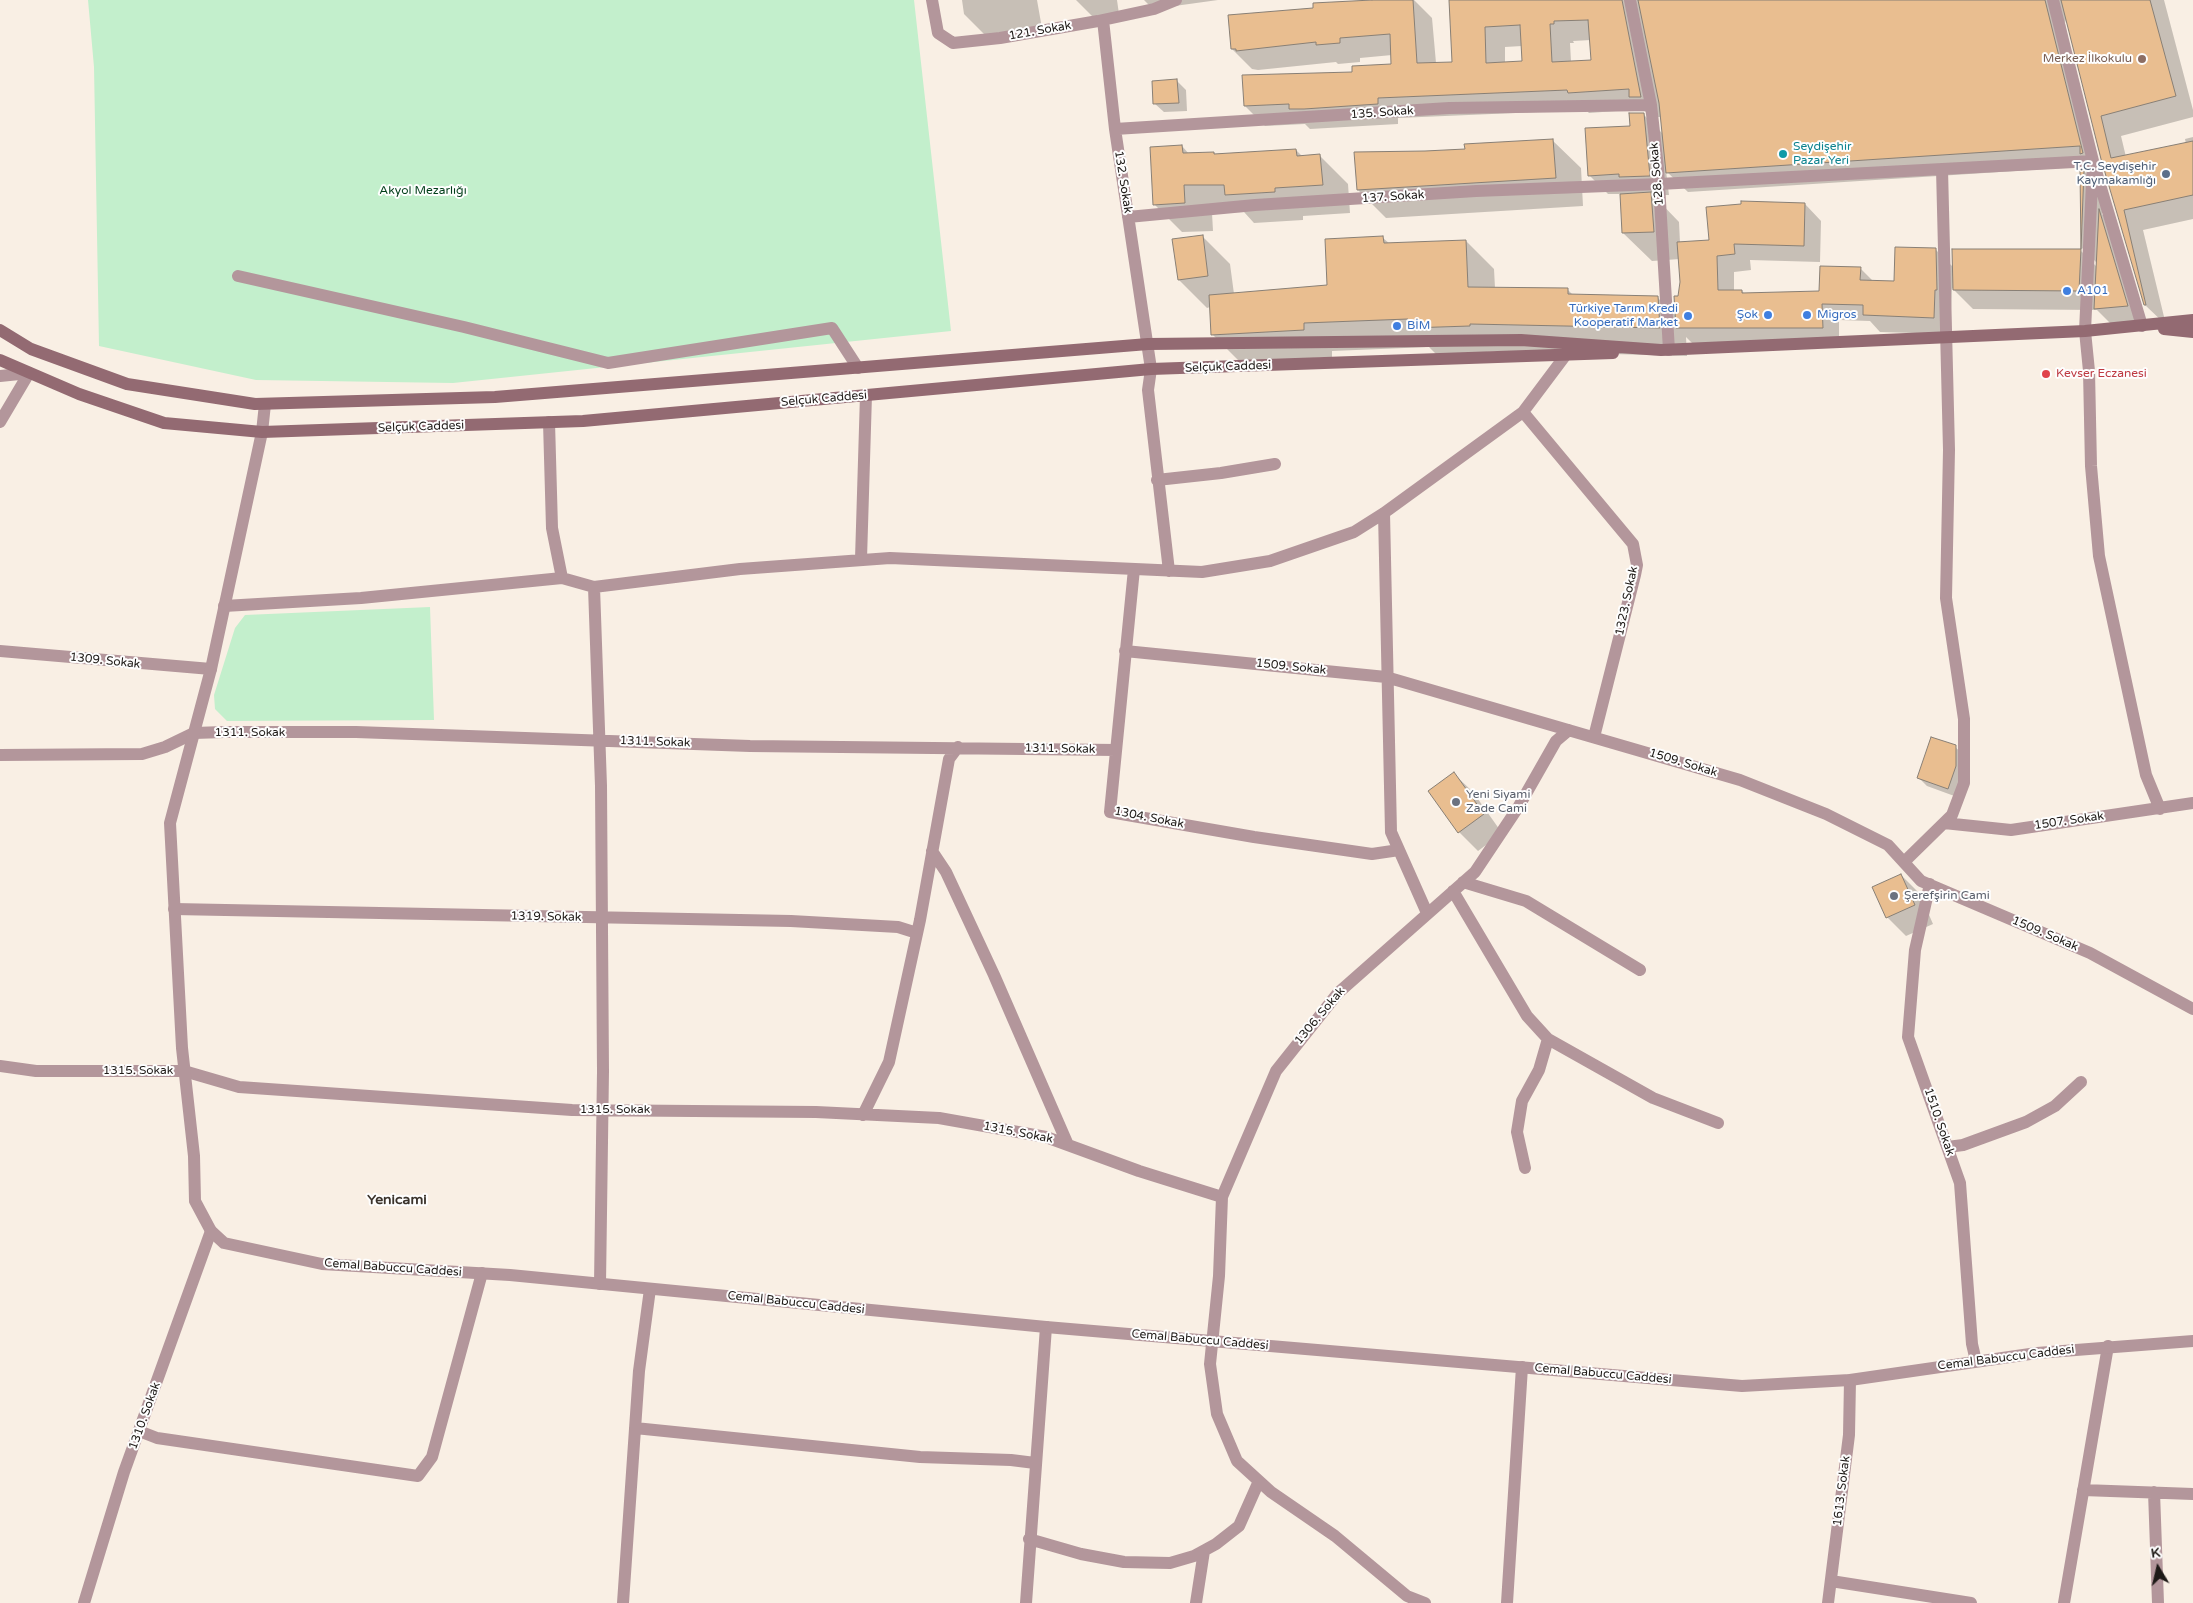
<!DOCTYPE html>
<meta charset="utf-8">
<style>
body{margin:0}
#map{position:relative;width:2193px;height:1603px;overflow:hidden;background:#f9efe4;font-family:"Varela Round",sans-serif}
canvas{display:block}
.north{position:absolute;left:2133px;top:1543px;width:50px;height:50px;-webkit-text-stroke:4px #fefefe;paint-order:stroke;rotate:351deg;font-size:14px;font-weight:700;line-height:20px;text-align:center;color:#1e1a17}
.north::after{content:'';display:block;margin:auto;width:18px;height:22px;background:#1e1a17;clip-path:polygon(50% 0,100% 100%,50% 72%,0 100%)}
</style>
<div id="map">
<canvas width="2193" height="1603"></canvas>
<div class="north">K</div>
</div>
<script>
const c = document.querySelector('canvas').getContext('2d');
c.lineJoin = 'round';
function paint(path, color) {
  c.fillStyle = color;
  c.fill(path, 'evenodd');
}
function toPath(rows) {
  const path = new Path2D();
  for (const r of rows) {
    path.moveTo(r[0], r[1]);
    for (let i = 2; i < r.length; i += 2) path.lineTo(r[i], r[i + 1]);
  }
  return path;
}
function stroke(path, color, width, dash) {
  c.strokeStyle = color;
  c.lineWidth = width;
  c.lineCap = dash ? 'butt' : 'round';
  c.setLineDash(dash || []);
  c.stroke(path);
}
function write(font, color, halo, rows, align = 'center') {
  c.font = font + ' "Varela Round",sans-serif';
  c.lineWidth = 4;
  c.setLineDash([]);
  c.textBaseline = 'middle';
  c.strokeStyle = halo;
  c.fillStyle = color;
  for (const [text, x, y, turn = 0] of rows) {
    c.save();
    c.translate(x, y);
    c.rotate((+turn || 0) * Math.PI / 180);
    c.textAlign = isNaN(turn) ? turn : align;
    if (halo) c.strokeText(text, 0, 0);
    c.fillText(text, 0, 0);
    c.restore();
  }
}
const green = toPath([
 [88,0,914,0,951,331,453,383,256,380,99,346,94,67],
 [430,607,434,720,227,721,215,709,214,695,235,628,245,615]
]);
const shadow = toPath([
 [962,0,1037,0,1043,34,992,42,964,14],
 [1076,0,1117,0,1119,14,1094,18],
 [1144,0,1218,0,1153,9],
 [1378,0,1414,0,1432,18,1436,63,1453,63,1451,0,2164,0,2193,110,2193,117,2121,136,2126,157,2186,144,2185,139,2193,137,2193,219,2143,230,2166,325,2145,305,2067,16,2065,23,2094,166,1688,192,1666,171,1669,195,1653,195,1679,222,1680,243,1711,241,1805,204,1821,221,1820,262,1750,260,1751,270,1734,272,1734,291,1742,291,1745,294,1820,292,1860,268,1874,282,1895,282,1935,249,1954,268,2080,250,2097,267,2098,264,2082,248,2082,171,2084,171,2103,190,2102,214,2117,230,2146,325,2114,327,2097,310,1973,309,1952,288,1950,334,1880,332,1870,321,1839,320,1839,344,1694,345,1686,337,1687,356,1498,351,1438,356,1429,347,1332,351,1332,357,1240,362,1212,334,1210,307,1207,308,1179,280,1202,236,1230,264,1234,294,1328,286,1383,238,1390,244,1466,241,1494,269,1495,288,1567,289,1573,295,1657,297,1676,316,1681,282,1680,259,1652,261,1623,233,1622,194,1608,194,1589,175,1643,114,1664,135,1662,117,1650,117,1643,109,1589,113,1586,110,1398,118,1398,124,1310,129,1305,124,1265,126,1245,106,1353,73,1392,65,1392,55,1360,58,1360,62,1338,64,1336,62,1258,70,1252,69,1232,49,1315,9],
 [1591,40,1592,61,1571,62,1570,43,1574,43,1573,41],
 [1522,46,1523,63,1505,63,1505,47],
 [1177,81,1186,90,1187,111,1164,112,1154,103],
 [1552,140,1581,168,1583,206,1386,218,1358,190,1466,150],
 [1182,146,1189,154,1214,153,1216,155,1296,150,1303,157,1320,156,1348,184,1350,213,1303,216,1303,220,1254,223,1244,212,1212,213,1213,231,1182,232,1154,204],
 [1955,747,1965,756,1957,797,1927,786,1918,777],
 [1454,774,1473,792,1502,833,1478,851,1459,832],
 [1901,875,1920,894,1933,924,1906,936,1887,917,1873,888]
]);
const building = toPath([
 [1372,0,1413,0,1417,63,1452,62,1449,0,1622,0,1641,97,1629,97,1629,89,1568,93,1567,90,1378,98,1378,104,1304,109,1289,109,1289,104,1244,106,1242,75,1352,72,1352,66,1391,64,1390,34,1340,38,1340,43,1316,45,1316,42,1236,51,1236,49,1231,49,1228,15,1313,8,1313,3,1372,0],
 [1588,20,1591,60,1552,62,1550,24,1554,24,1554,21,1588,20],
 [1520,25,1522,61,1486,63,1485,27,1520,25],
 [1638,0,2045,0,2083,153,2080,154,2080,146,1666,173,1659,103,1638,0],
 [2061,0,2150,0,2176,96,2101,116,2111,158,2193,141,2193,195,2124,210,2146,305,2144,305,2101,159,2061,0],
 [1177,79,1179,103,1153,104,1152,81,1177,79],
 [1629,113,1644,113,1650,176,1619,177,1619,174,1588,176,1585,128,1630,126,1629,113],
 [1553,139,1556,178,1357,190,1354,152,1425,151,1465,149,1464,144,1553,139],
 [1182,145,1183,153,1214,152,1214,154,1296,149,1297,156,1320,154,1323,185,1275,188,1275,192,1225,195,1224,185,1184,185,1185,203,1153,205,1150,147,1182,145],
 [2080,170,2084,170,2081,249,2080,170],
 [1651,192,1654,232,1622,233,1620,194,1651,192],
 [1741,201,1805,203,1804,246,1734,244,1735,254,1717,256,1718,290,1742,290,1742,293,1819,291,1820,266,1861,267,1860,280,1894,281,1895,247,1936,248,1937,290,1935,290,1934,318,1863,315,1863,305,1822,304,1823,328,1676,328,1674,296,1678,296,1680,282,1677,242,1709,240,1706,207,1741,204,1741,201],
 [2099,209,2128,306,2094,309,2099,209],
 [1203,235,1208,276,1178,280,1172,239,1203,235],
 [1383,236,1384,243,1466,240,1468,287,1568,288,1568,294,1658,296,1660,328,1470,324,1470,326,1409,328,1408,319,1304,323,1304,330,1211,335,1209,295,1327,285,1325,239,1383,236],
 [1952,249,2081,249,2079,291,1953,290,1952,249],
 [1931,737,1956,745,1956,766,1948,789,1917,778,1931,737],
 [1454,772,1484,814,1458,833,1428,791,1454,772],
 [1901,874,1915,905,1886,918,1872,887,1901,874]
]);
const minor = toPath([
 [932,0,938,33,953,43,1000,38,1098,21,1154,9,1176,0],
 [1630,0,1651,105,1658,168,1669,350],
 [2053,0,2093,161,2142,326],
 [1103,20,1115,129,1151,369,1148,390,1169,571],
 [1115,129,1449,108,1651,105],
 [1128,217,1255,205,1476,191,1659,184,2093,161,2085,331,2089,371,2091,466,2099,556,2146,775,2160,809],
 [238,276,464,327,608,363,832,328,858,368],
 [0,376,29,373],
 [1523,412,1633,544,1637,565,1635,575,1594,737],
 [0,422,29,373],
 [549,422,552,528,562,578],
 [1157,480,1221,473,1275,464],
 [1384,513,1391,832,1427,913],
 [861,559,866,395],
 [1134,569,1110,812,1254,837,1372,854,1399,850],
 [594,587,601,786,603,1071,600,1284],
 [224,606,361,598,562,578,594,587,740,569,890,558,1202,572,1270,561,1354,532,1384,513,1523,412,1565,356],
 [0,651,211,669],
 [1125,651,1386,677,1740,780,1826,814,1888,845,1921,881,2090,953,2193,1009],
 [0,755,142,754,165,747,194,733,224,732,356,732,750,746,1116,750],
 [1944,823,2011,830,2193,803],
 [932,851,946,872,994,975,1068,1145],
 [1904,862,1952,815,1964,783,1964,719,1946,598,1949,450,1942,169],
 [1463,882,1526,901,1640,970],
 [1930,884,1915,950,1908,1037,1960,1183,1972,1344,1976,1361],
 [1453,891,1527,1016,1548,1039,1653,1098,1718,1123],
 [174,909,791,921,898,927,917,933],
 [0,1066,36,1071,184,1071,239,1087,572,1110,816,1112,939,1118,1046,1137,1139,1171,1222,1197],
 [863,1115,889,1062,920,920,949,759,958,747],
 [1948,1147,1963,1145,2026,1122,2055,1106,2081,1082],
 [1525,1168,1517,1132,1522,1101,1539,1070,1548,1039],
 [635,1428,920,1457,1011,1460,1035,1463],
 [139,1431,157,1438,418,1476,432,1457,482,1273],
 [2083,1490,2193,1494],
 [2154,1492,2158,1603],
 [1029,1539,1081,1554,1124,1562,1170,1563,1194,1556,1216,1544,1239,1526,1259,1481],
 [1831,1581,1971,1603],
 [84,1603,124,1472,211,1231],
 [623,1603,639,1371,650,1289],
 [1026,1603,1046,1327],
 [1196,1603,1204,1551],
 [1425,1603,1407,1596,1335,1536,1271,1492,1237,1461,1217,1414,1210,1364,1219,1276,1222,1197,1276,1071,1338,993,1475,872,1519,806,1556,741,1569,730],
 [1507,1603,1522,1367],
 [1828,1603,1849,1435,1850,1380],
 [2064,1603,2108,1346]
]);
const tertiary = toPath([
 [265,404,262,432,211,669,170,823,182,1048,194,1156,195,1201,211,1231,224,1243,322,1264,510,1275,1046,1327,1742,1386,1850,1380,2037,1353,2193,1341]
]);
const secondary = toPath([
 [2164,329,2193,332],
 [0,330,31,349,127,384,255,404,495,397,1148,344,1521,340,1661,350,2085,331,2193,320],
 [0,360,79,394,164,423,262,432,583,421,1151,369,1613,353]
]);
const markers = [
 [2142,59,5,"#8d6e63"],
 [1783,154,5,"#0f9aa8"],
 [2166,174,5,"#5c6f8a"],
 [2067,291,5,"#3f7fe0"],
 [1768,315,5,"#3f7fe0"],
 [1807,315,5,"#3f7fe0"],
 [1688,316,5,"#3f7fe0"],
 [1397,326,5,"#3f7fe0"],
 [2046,374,5,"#e0444e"],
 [1456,802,5,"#6b7280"],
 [1894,896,5,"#6b7280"]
];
const streetNames = [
 ["121. Sokak",1040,31,-10],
 ["135. Sokak",1382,113,-4],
 ["128. Sokak",1657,174,-95],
 ["132. Sokak",1123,182,81],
 ["137. Sokak",1393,197,-4],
 ["Selçuk Caddesi",1228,367,-2],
 ["Selçuk Caddesi",824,399,-5],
 ["Selçuk Caddesi",421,427,-2],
 ["1323. Sokak",1627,601,-78],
 ["1309. Sokak",105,661,6],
 ["1509. Sokak",1291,667,6],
 ["1311. Sokak",250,733],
 ["1311. Sokak",655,742,2],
 ["1311. Sokak",1060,749,1],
 ["1509. Sokak",1683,763,17],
 ["1304. Sokak",1149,818,11],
 ["1507. Sokak",2069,821,-8],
 ["1319. Sokak",546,917,1],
 ["1509. Sokak",2045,934,23],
 ["1306. Sokak",1320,1016,-50],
 ["1315. Sokak",138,1071],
 ["1315. Sokak",615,1110],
 ["1510. Sokak",1939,1122,71],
 ["1315. Sokak",1018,1133,11],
 ["Cemal Babuccu Caddesi",393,1268,4],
 ["Cemal Babuccu Caddesi",796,1303,6],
 ["Cemal Babuccu Caddesi",1200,1340,5],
 ["Cemal Babuccu Caddesi",2006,1358,-7],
 ["Cemal Babuccu Caddesi",1603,1374,5],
 ["1310. Sokak",145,1416,-70],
 ["1613. Sokak",1842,1491,-83]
];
const educationNames = [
 ["Merkez İlkokulu",2132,59]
];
const cultureNames = [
 ["Seydişehir",1793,147],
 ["Pazar Yeri",1793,161]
];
const serviceNames = [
 ["T.C. Seydişehir",2156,167],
 ["Kaymakamlığı",2156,181]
];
const parkNames = [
 ["Akyol Mezarlığı",423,191]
];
const shopNames = [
 ["A101",2077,291],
 ["Türkiye Tarım Kredi",1678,309,"right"],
 ["Kooperatif Market",1678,323,"right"],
 ["Şok",1758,315,"right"],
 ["Migros",1817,315],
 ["BİM",1407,326]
];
const healthNames = [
 ["Kevser Eczanesi",2056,374]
];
const worshipNames = [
 ["Yeni Siyami",1466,795],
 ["Zade Cami",1466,809],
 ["Şerefşirin Cami",1904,896]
];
const neighbourhoodNames = [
 ["Yenicami",397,1200]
];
paint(green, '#c3efcc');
paint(shadow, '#0003');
paint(building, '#e9be90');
stroke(building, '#887f75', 1);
stroke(minor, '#b3969b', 12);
stroke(tertiary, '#b3969b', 12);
stroke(secondary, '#936a72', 12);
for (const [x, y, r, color] of markers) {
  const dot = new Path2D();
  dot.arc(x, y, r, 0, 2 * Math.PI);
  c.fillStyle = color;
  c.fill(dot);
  stroke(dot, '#fefefe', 2);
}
write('12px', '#1e1a17', '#fefefe', streetNames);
write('12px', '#785e54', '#fefefe', educationNames, 'right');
write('12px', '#0d838f', '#fefefe', cultureNames, 'left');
write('12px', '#4e5e75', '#fefefe', serviceNames, 'right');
write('12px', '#003e19', '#fefefe', parkNames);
write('12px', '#366cbe', '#fefefe', shopNames, 'left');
write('12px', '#be3a42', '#fefefe', healthNames, 'left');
write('12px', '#5b616d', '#fefefe', worshipNames, 'left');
write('bold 14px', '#3b332b', '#fefefe', neighbourhoodNames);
</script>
